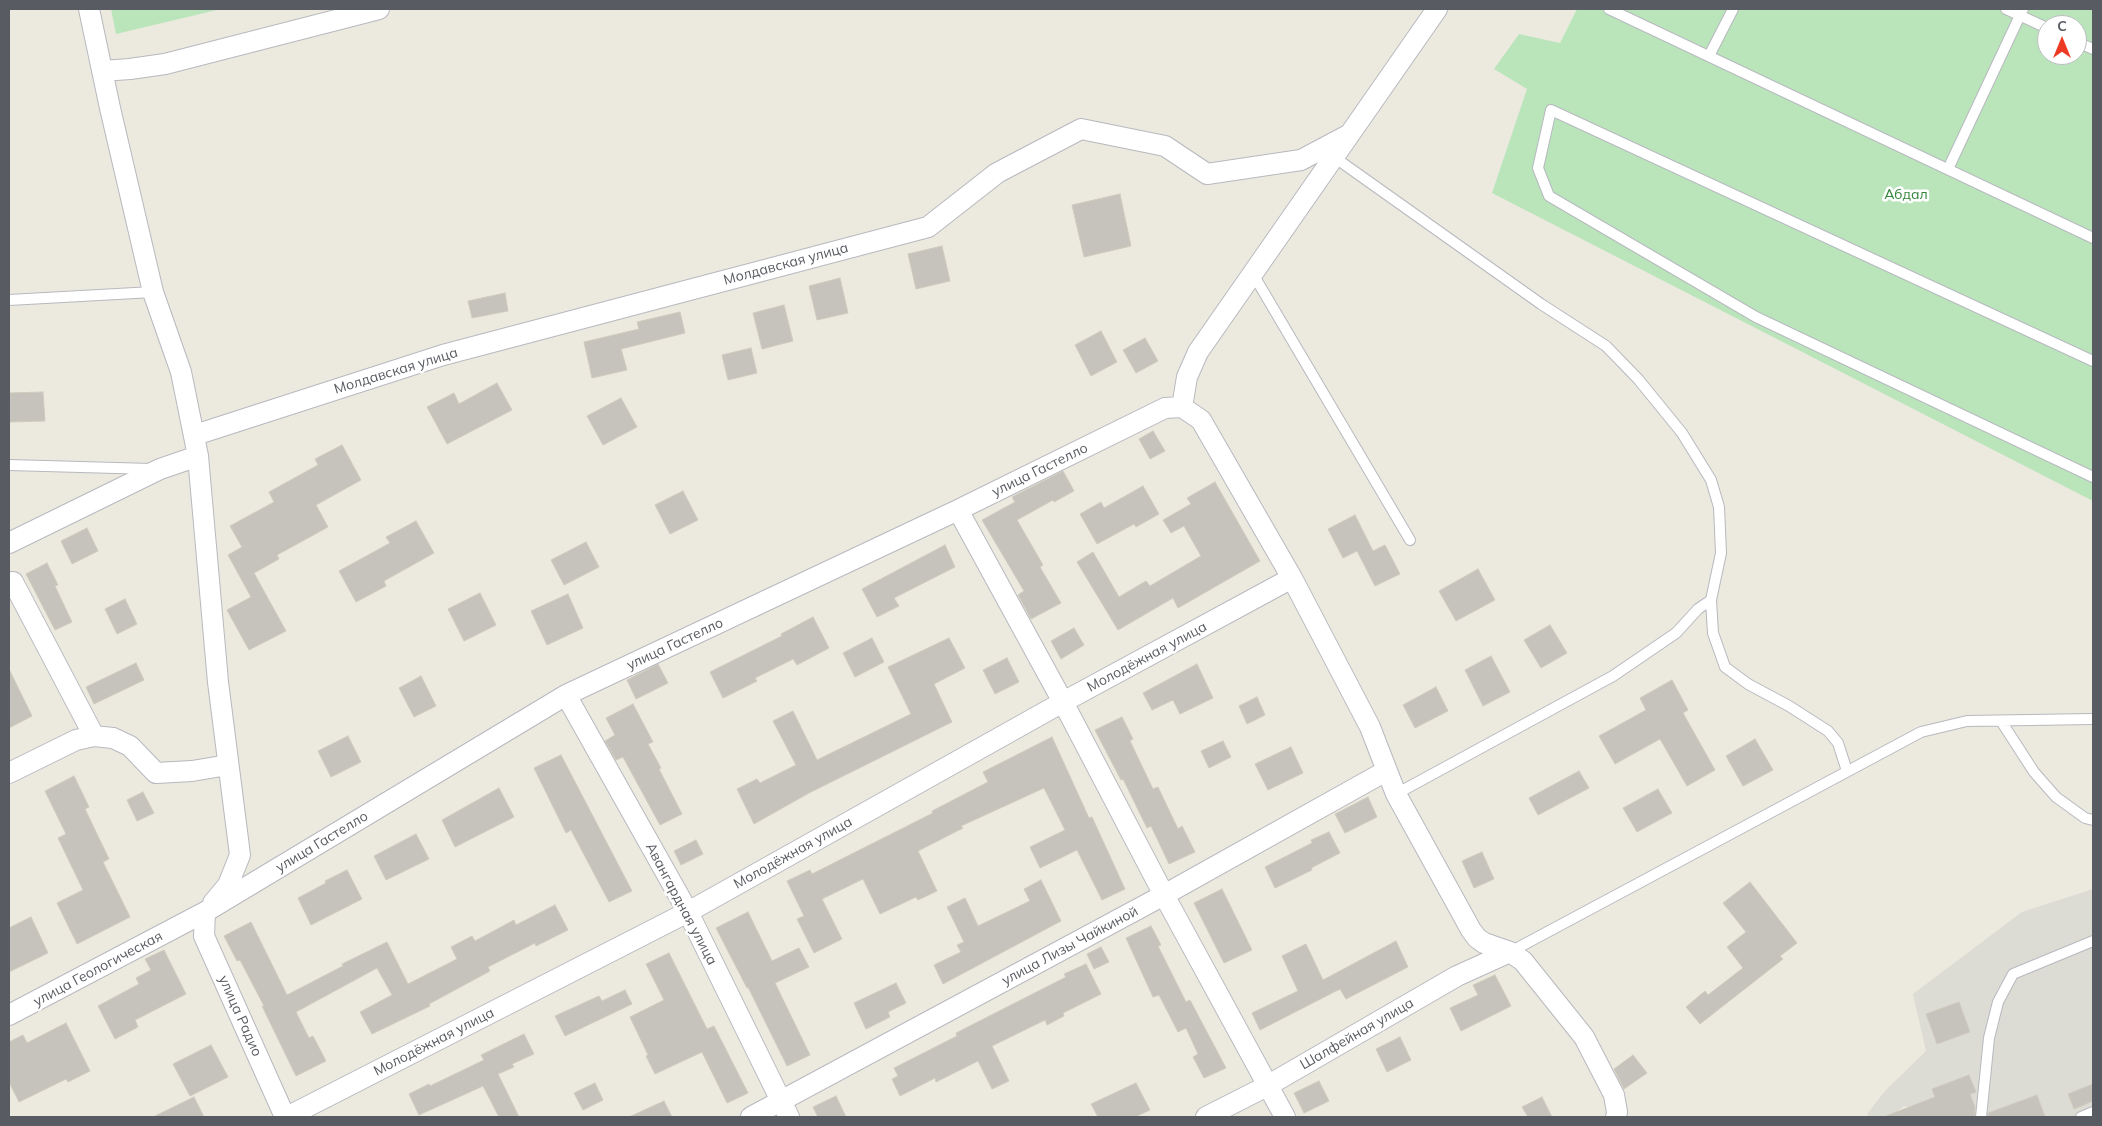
<!DOCTYPE html>
<meta charset="utf-8">
<style>
body{margin:0}
#map{position:relative;width:2102px;height:1126px;overflow:hidden;background:#ece9df;font-family:Mulish,sans-serif}
canvas{display:block}
.frame{position:absolute;inset:0;border:10px solid #585b61;pointer-events:none}
.north{position:absolute;left:2037px;top:15px;width:50px;height:50px;box-sizing:border-box;background:#fff;border:1px solid #bcbdc0;border-radius:50%;rotate:0deg;font-size:14px;font-weight:700;line-height:20px;text-align:center;color:#585b61}
.north::after{content:'';display:block;margin:auto;width:18px;height:22px;background:#ed3a24;clip-path:polygon(50% 0,100% 100%,50% 72%,0 100%)}
</style>
<div id="map">
<canvas width="2102" height="1126"></canvas>
<div class="frame"></div>
<div class="north">С</div>
</div>
<script>
const c = document.querySelector('canvas').getContext('2d');
c.lineJoin = 'round';
function paint(path, color) {
  c.fillStyle = color;
  c.fill(path, 'evenodd');
}
function toPath(rows) {
  const path = new Path2D();
  for (const r of rows) {
    path.moveTo(r[0], r[1]);
    for (let i = 2; i < r.length; i += 2) path.lineTo(r[i], r[i + 1]);
  }
  return path;
}
function stroke(path, color, width, dash) {
  c.strokeStyle = color;
  c.lineWidth = width;
  c.lineCap = dash ? 'butt' : 'round';
  c.setLineDash(dash || []);
  c.stroke(path);
}
function write(font, color, halo, rows, align = 'center') {
  c.font = font + ' Mulish,sans-serif';
  c.lineWidth = 5;
  c.setLineDash([]);
  c.textBaseline = 'middle';
  c.strokeStyle = halo;
  c.fillStyle = color;
  for (const [text, x, y, turn = 0] of rows) {
    c.save();
    c.translate(x, y);
    c.rotate((+turn || 0) * Math.PI / 180);
    c.textAlign = isNaN(turn) ? turn : align;
    if (halo) c.strokeText(text, 0, 0);
    c.fillText(text, 0, 0);
    c.restore();
  }
}
const industrial = toPath([
 [2093,889,2093,1117,1913,1117,1909,1107,1904,1106,1890,1117,1869,1117,1867,1114,1885,1091,1926,1051,1913,994,2022,912]
]);
const green = toPath([
 [111,9,221,9,116,34],
 [1577,9,2093,9,2093,501,1492,193,1527,89,1494,69,1519,34,1560,43],
 [2047,25,2077,25,2077,55,2047,55]
]);
const building = toPath([
 [1120,194,1131,246,1084,257,1072,205,1120,194],
 [942,246,950,281,916,289,908,254,942,246],
 [840,278,848,313,817,320,809,286,840,278],
 [505,293,508,311,472,318,468,301,505,293],
 [784,305,793,341,762,349,753,313,784,305],
 [680,312,685,333,621,349,627,370,592,378,584,342,639,329,637,322,680,312],
 [1101,331,1117,362,1091,376,1075,345,1101,331],
 [1145,338,1158,361,1136,373,1123,350,1145,338],
 [751,348,757,373,728,380,722,355,751,348],
 [497,383,512,410,447,444,427,407,454,393,459,404,497,383],
 [43,392,45,421,9,422,9,393,43,392],
 [621,398,637,427,603,445,587,416,621,398],
 [1153,431,1165,451,1150,459,1139,439,1153,431],
 [342,445,361,480,316,505,328,527,277,555,279,559,254,573,286,631,249,650,227,610,251,597,228,555,242,547,230,526,274,502,269,492,318,465,315,459,342,445],
 [1063,471,1074,491,1054,502,1053,500,1017,520,1043,565,1040,567,1061,603,1031,619,1018,595,1024,591,982,520,1015,502,1012,497,1063,471],
 [1215,482,1260,561,1178,608,1173,598,1118,630,1077,562,1093,552,1119,597,1146,581,1150,586,1201,556,1184,526,1171,533,1163,520,1191,504,1187,498,1215,482],
 [1143,486,1159,514,1136,527,1134,524,1097,544,1080,514,1101,502,1104,508,1143,486],
 [683,491,698,520,670,534,655,505,683,491],
 [1355,515,1373,551,1385,545,1400,574,1375,586,1357,551,1343,558,1328,529,1355,515],
 [416,521,434,553,384,581,386,586,356,602,339,571,390,543,386,537,416,521],
 [87,528,98,551,72,564,61,541,87,528],
 [586,542,599,567,564,585,551,560,586,542],
 [945,545,955,567,894,598,899,606,877,617,862,589,945,545],
 [47,563,58,585,55,586,72,622,55,630,26,574,47,563],
 [1478,569,1495,600,1456,621,1439,591,1478,569],
 [480,593,496,625,464,641,448,609,480,593],
 [568,594,583,628,547,645,531,611,568,594],
 [125,599,137,624,117,634,105,609,125,599],
 [813,617,829,648,797,665,793,659,755,678,757,681,723,698,710,672,782,636,781,634,813,617],
 [1550,625,1567,653,1541,668,1524,640,1550,625],
 [1074,628,1084,645,1061,659,1051,641,1074,628],
 [872,638,884,662,855,677,843,653,872,638],
 [949,638,965,668,934,684,952,722,809,793,754,824,737,789,757,779,760,783,796,765,773,721,793,711,817,760,911,714,888,667,949,638],
 [1491,656,1510,692,1483,706,1465,670,1491,656],
 [1007,658,1019,682,995,694,983,670,1007,658],
 [136,663,144,680,94,704,86,687,136,663],
 [658,664,668,683,636,699,627,680,658,664],
 [1197,664,1213,698,1180,714,1173,700,1152,710,1143,693,1197,664],
 [9,669,32,716,9,728,9,669],
 [421,676,436,706,414,717,399,688,421,676],
 [1672,680,1688,710,1683,713,1715,770,1687,786,1660,739,1615,764,1599,736,1646,710,1640,698,1672,680],
 [1436,687,1448,711,1415,728,1403,705,1436,687],
 [1257,697,1265,715,1247,724,1239,706,1257,697],
 [633,704,653,742,648,744,661,768,659,769,682,814,660,825,623,757,616,760,605,741,615,735,606,718,633,704],
 [1122,717,1133,739,1130,741,1153,789,1158,787,1178,829,1182,826,1195,852,1169,864,1151,826,1147,828,1123,779,1121,780,1095,730,1122,717],
 [348,736,361,762,331,777,318,751,348,736],
 [1052,737,1089,818,1092,817,1125,889,1102,900,1077,850,1040,868,1030,847,1065,830,1044,788,961,826,963,828,918,851,937,891,918,900,916,897,880,914,863,879,822,899,842,939,814,953,797,919,804,916,787,881,810,870,812,874,933,813,932,811,988,782,983,772,1052,737],
 [1755,739,1773,770,1743,786,1726,756,1755,739],
 [1223,741,1231,757,1209,768,1201,751,1223,741],
 [1291,747,1303,773,1268,790,1255,764,1291,747],
 [561,755,632,891,609,902,571,830,566,833,534,768,561,755],
 [1579,771,1589,788,1538,815,1529,798,1579,771],
 [74,776,89,807,85,809,109,859,103,862,130,917,77,944,57,903,83,890,58,838,66,834,45,791,74,776],
 [499,788,514,817,455,847,442,820,499,788],
 [1658,789,1672,813,1637,832,1623,808,1658,789],
 [143,792,154,813,137,821,127,800,143,792],
 [1368,797,1377,817,1345,833,1335,814,1368,797],
 [1329,832,1340,853,1311,868,1312,870,1275,888,1265,867,1312,843,1311,840,1329,832],
 [416,834,429,859,386,880,374,856,416,834],
 [696,840,703,854,681,865,674,851,696,840],
 [1482,852,1494,879,1474,888,1462,861,1482,852],
 [347,870,362,899,311,925,298,898,326,883,325,881,347,870],
 [1041,880,1061,921,943,984,934,965,961,952,957,945,964,942,947,907,965,898,978,926,1030,901,1024,889,1041,880],
 [1750,882,1797,943,1780,956,1783,959,1700,1024,1686,1007,1705,991,1708,995,1743,968,1727,947,1746,932,1723,903,1750,882],
 [1222,889,1252,950,1224,963,1194,903,1222,889],
 [555,905,568,930,536,946,535,943,488,967,490,971,429,1004,430,1006,372,1034,360,1012,392,995,377,968,296,1012,309,1038,313,1036,326,1061,296,1076,262,1006,264,1006,240,960,237,961,224,936,251,922,287,995,343,966,342,964,387,942,408,984,457,959,451,947,472,936,475,941,514,920,516,925,555,905],
 [748,912,772,961,799,948,809,967,775,983,810,1055,787,1066,748,987,747,988,716,928,748,912],
 [31,917,48,953,9,972,9,928,31,917],
 [1151,926,1161,945,1158,946,1186,1002,1190,1000,1226,1068,1204,1078,1193,1057,1198,1054,1186,1028,1178,1032,1159,995,1153,997,1126,938,1151,926],
 [1396,941,1408,967,1346,999,1340,989,1260,1030,1252,1013,1298,991,1282,956,1306,944,1323,980,1396,941],
 [1101,947,1109,962,1094,969,1087,954,1101,947],
 [164,950,186,994,135,1020,138,1027,115,1039,98,1006,139,984,136,978,151,970,145,959,164,950],
 [669,953,707,1029,714,1026,748,1093,727,1103,702,1052,655,1074,646,1056,648,1055,630,1017,664,1000,646,964,669,953],
 [1086,964,1101,994,1063,1013,1064,1016,1047,1025,1045,1020,992,1046,1009,1081,992,1089,978,1061,936,1082,935,1078,900,1096,892,1079,898,1076,894,1068,957,1036,956,1033,1066,977,1064,974,1086,964],
 [1495,975,1511,1006,1461,1031,1450,1008,1478,995,1473,985,1495,975],
 [896,983,906,1003,888,1012,890,1017,866,1029,854,1003,896,983],
 [625,990,632,1004,565,1036,555,1016,599,996,602,1001,625,990],
 [1959,1002,1970,1032,1937,1044,1926,1014,1959,1002],
 [66,1023,90,1071,68,1082,66,1079,19,1102,9,1082,9,1042,23,1035,27,1043,66,1023],
 [524,1034,534,1054,512,1064,514,1067,498,1074,519,1117,499,1117,483,1086,419,1115,409,1094,429,1084,430,1086,484,1060,481,1055,524,1034],
 [1400,1037,1411,1060,1387,1072,1376,1049,1400,1037],
 [211,1045,228,1077,190,1096,173,1064,211,1045],
 [1633,1055,1647,1073,1624,1089,1614,1069,1633,1055],
 [1969,1075,1976,1092,1970,1094,1975,1107,1974,1117,1887,1117,1886,1116,1935,1097,1932,1089,1969,1075],
 [1319,1081,1329,1101,1304,1113,1294,1093,1319,1081],
 [595,1083,603,1100,583,1110,574,1093,595,1083],
 [1136,1083,1150,1110,1135,1117,1098,1117,1091,1104,1136,1083],
 [2093,1084,2093,1101,2074,1109,2068,1094,2093,1084],
 [2037,1095,2045,1117,1988,1117,1988,1113,2037,1095],
 [836,1096,846,1117,818,1117,813,1107,836,1096],
 [194,1097,204,1117,153,1117,194,1097],
 [1542,1097,1552,1117,1528,1117,1522,1107,1542,1097],
 [664,1101,672,1117,629,1117,664,1101]
]);
const service = toPath([
 [1609,9,2093,238],
 [2006,9,2047,28],
 [2077,42,2093,49],
 [1709,56,1733,9],
 [1334,157,1541,304,1606,346,1638,379,1682,433,1711,480,1719,507,1721,553,1711,600,1698,609,1676,633,1613,676,1396,794],
 [1948,169,2023,9],
 [1253,274,1410,540],
 [9,300,153,292],
 [2093,361,1551,110,1538,168,1549,196,1756,317,2093,477],
 [9,465,152,469],
 [1711,600,1713,633,1725,667,1748,684,1789,706,1828,731,1838,743,1847,771],
 [2001,721,2034,772,2056,797,2085,818,2093,820],
 [1510,952,1921,732,1967,721,2093,719],
 [1981,1117,1989,1038,1998,1002,2013,974,2093,941],
 [2081,1117,2093,1112]
]);
const minor = toPath([
 [89,9,110,108,153,292,181,372,198,456,218,682,240,855,228,885,213,903],
 [102,71,130,69,165,64,379,9],
 [1182,407,1201,420,1292,578,1370,727,1396,794,1471,930,1477,938,1484,943,1510,952,1523,961,1584,1037,1614,1095,1617,1112,1616,1117],
 [1182,407,1187,377,1198,352,1437,9],
 [195,435,443,355,928,227,997,173,1081,129,1165,146,1207,174,1301,160,1350,134],
 [958,510,1063,702,1164,895,1285,1117],
 [9,543,160,469,198,456],
 [13,582,94,736],
 [566,695,688,912,789,1117],
 [9,773,76,740,94,736,113,738,130,746,156,773,192,771,228,765],
 [205,912,204,936,285,1117],
 [9,1015,205,912,566,695,958,510,1165,408,1182,407],
 [287,1117,688,912,1063,702,1292,578],
 [751,1117,1164,895,1386,771],
 [1206,1117,1267,1086,1457,976,1510,952]
]);
const parkNames = [
 ["Абдал",1906,195]
];
const streetNames = [
 ["Молдавская улица",786,264,-15],
 ["Молдавская улица",396,371,-17],
 ["улица Гастелло",1040,470,-26],
 ["улица Гастелло",675,644,-25],
 ["Молодёжная улица",1147,657,-28],
 ["улица Гастелло",322,842,-31],
 ["Молодёжная улица",793,853,-29],
 ["Авангардная улица",681,904,62],
 ["улица Лизы Чайкиной",1070,946,-28],
 ["улица Геологическая",98,969,-28],
 ["улица Радио",240,1016,66],
 ["Шалфейная улица",1357,1034,-30],
 ["Молодёжная улица",434,1042,-27]
];
paint(industrial, '#dcdbd4');
paint(green, '#bae5bb');
paint(building, '#c6c3bc');
stroke(building, '#d0cbbd', 1);
stroke(service, '#b7b9bf', 12);
stroke(minor, '#b7b9bf', 22);
stroke(service, '#fff', 10);
stroke(minor, '#fff', 20);
write('14px', '#328539', '#fff', parkNames);
write('14px', '#585b61', '#fff', streetNames);
</script>
